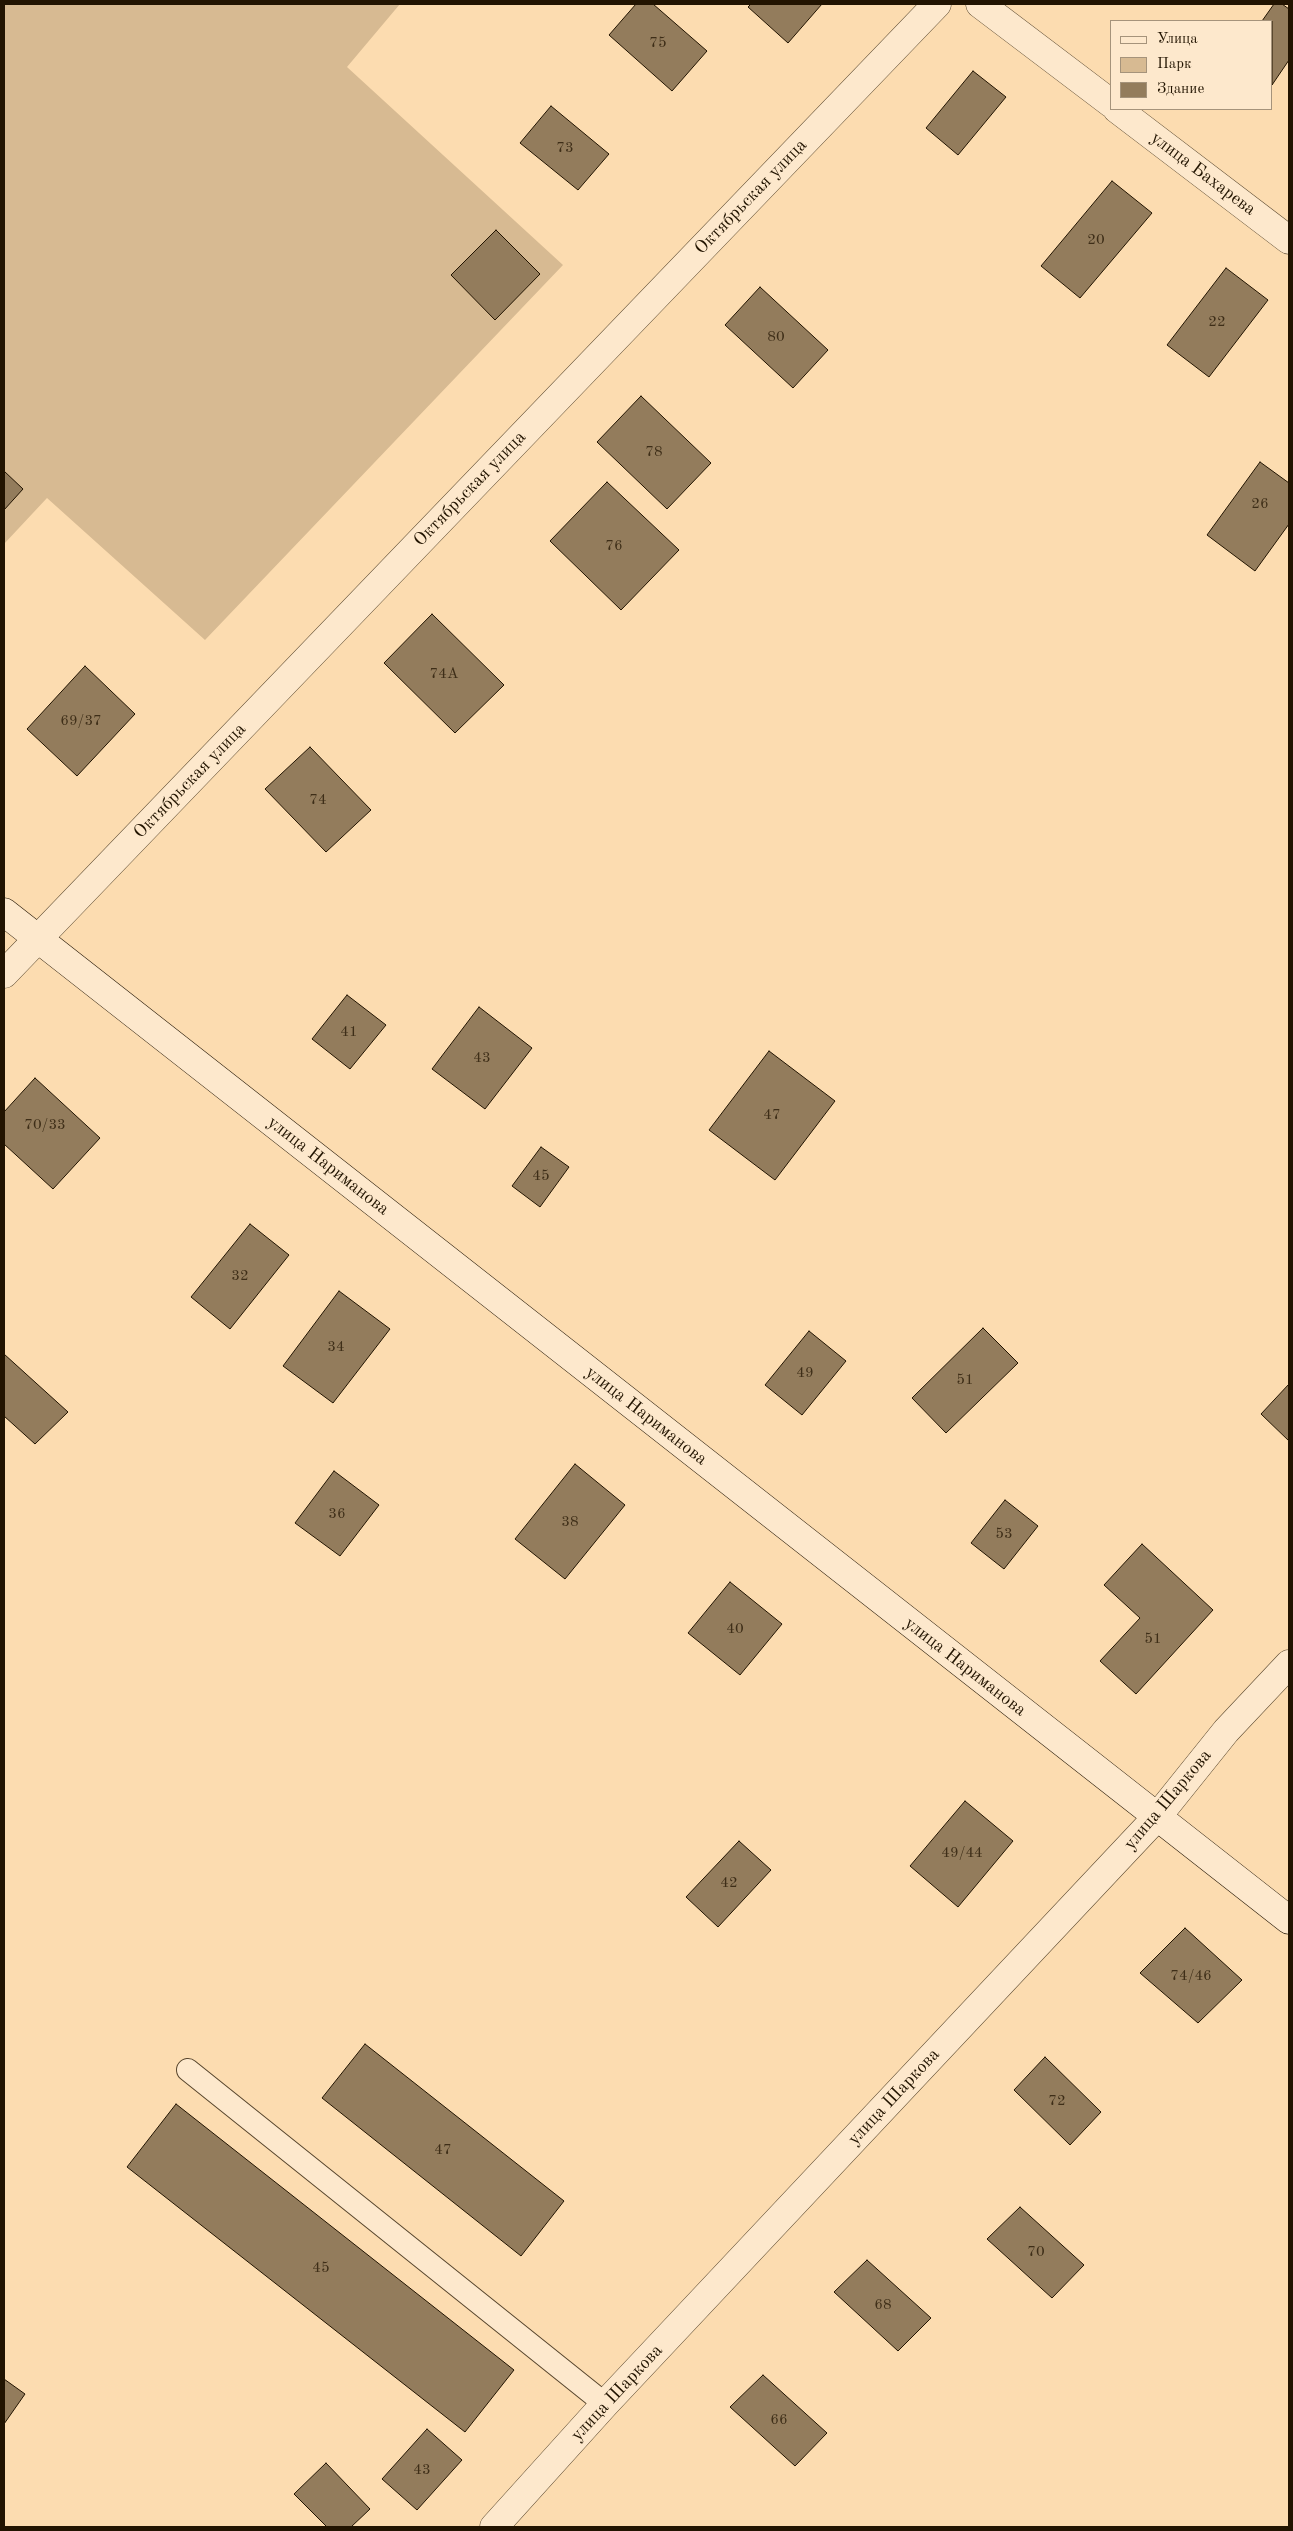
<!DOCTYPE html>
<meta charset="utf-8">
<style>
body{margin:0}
#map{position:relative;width:1293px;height:2531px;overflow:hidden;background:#fcdcb0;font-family:"Old Standard TT",serif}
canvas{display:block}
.frame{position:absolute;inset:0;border:5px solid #221401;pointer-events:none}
.legend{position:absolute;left:1110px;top:20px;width:162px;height:90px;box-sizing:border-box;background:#fde8cc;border:1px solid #a5937b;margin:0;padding:6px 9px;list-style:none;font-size:15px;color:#221401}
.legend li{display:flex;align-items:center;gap:10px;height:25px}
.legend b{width:25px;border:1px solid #a5937b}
</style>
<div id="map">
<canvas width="1293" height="2531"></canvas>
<div class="frame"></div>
<ul class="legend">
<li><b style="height:6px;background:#fde8cc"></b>Улица</li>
<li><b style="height:14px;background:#d7ba92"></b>Парк</li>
<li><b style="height:14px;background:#937c5c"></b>Здание</li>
</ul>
</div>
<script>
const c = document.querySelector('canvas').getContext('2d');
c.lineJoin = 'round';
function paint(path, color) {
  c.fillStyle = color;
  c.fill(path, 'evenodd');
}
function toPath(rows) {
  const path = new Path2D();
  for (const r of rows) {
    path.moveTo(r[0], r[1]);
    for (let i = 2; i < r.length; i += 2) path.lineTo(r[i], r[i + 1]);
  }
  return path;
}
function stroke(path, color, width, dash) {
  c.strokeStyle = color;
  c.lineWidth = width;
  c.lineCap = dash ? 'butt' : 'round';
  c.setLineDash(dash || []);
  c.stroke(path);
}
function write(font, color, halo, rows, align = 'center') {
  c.font = font + ' "Old Standard TT",serif';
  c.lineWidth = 4;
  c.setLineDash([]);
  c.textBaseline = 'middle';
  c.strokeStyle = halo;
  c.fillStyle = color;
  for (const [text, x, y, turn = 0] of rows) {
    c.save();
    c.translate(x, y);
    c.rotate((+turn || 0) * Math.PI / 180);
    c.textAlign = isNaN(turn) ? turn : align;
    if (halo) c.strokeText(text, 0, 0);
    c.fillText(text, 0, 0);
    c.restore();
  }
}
const green = toPath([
 [4,4,400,4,347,67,563,265,205,640,47,498,4,544]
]);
const building = toPath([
 [636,4,653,4,707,51,672,91,609,35,636,4],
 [751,4,822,4,788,43,748,7,751,4],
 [1274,4,1282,4,1289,9,1289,60,1272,85,1272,21,1262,21,1274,4],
 [973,71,1006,97,958,155,926,128,973,71],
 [551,106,609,154,578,190,520,143,551,106],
 [1112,181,1152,213,1080,298,1041,266,1112,181],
 [496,230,540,274,495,320,451,275,496,230],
 [1226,268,1268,300,1209,377,1167,345,1226,268],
 [760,287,828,350,793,388,725,325,760,287],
 [641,396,711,463,667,509,597,442,641,396],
 [1260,462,1289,483,1289,524,1255,571,1207,535,1260,462],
 [4,471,23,489,4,510,4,471],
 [607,482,679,550,621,610,550,541,607,482],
 [432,614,504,685,455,733,384,663,432,614],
 [85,666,135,714,77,776,27,729,85,666],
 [310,747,371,810,326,852,265,789,310,747],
 [347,995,386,1025,350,1069,312,1039,347,995],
 [479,1007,532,1048,485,1109,432,1069,479,1007],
 [769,1051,835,1101,775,1180,709,1130,769,1051],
 [35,1078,100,1138,53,1189,4,1144,4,1112,35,1078],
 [541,1147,569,1167,540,1207,512,1186,541,1147],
 [250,1224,289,1255,230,1329,191,1297,250,1224],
 [339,1291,390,1329,333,1403,283,1366,339,1291],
 [983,1328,1018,1363,946,1433,912,1398,983,1328],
 [809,1331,846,1361,802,1415,765,1385,809,1331],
 [4,1354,68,1412,35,1444,4,1416,4,1354],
 [1289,1384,1289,1441,1261,1414,1289,1384],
 [575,1464,625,1505,565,1579,515,1539,575,1464],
 [334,1471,379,1505,340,1556,295,1523,334,1471],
 [1005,1500,1038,1526,1004,1569,971,1543,1005,1500],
 [1142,1544,1213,1610,1136,1694,1100,1661,1140,1618,1104,1585,1142,1544],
 [730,1582,782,1624,740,1675,688,1633,730,1582],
 [965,1801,1013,1841,958,1907,910,1866,965,1801],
 [739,1841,771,1870,718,1927,686,1897,739,1841],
 [1185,1928,1242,1980,1198,2023,1140,1973,1185,1928],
 [365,2044,564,2201,521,2256,322,2098,365,2044],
 [1045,2057,1101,2112,1070,2145,1014,2090,1045,2057],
 [176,2104,514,2370,465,2432,127,2167,176,2104],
 [1020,2207,1084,2265,1052,2298,987,2239,1020,2207],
 [867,2260,931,2318,898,2351,834,2292,867,2260],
 [763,2375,827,2433,795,2466,730,2407,763,2375],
 [4,2379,25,2394,4,2424,4,2379],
 [427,2429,462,2460,417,2510,382,2479,427,2429],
 [326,2463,370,2509,351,2527,327,2527,294,2494,326,2463]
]);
const service = toPath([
 [188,2070,605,2404]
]);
const minor = toPath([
 [980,4,1112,104],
 [1117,109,1289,240],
 [4,974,937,4],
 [494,2527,605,2404,1157,1817,1226,1731,1289,1664]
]);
const secondary = toPath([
 [4,912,1289,1920]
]);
const numberNames = [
 ["75",658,43],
 ["73",565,148],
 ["20",1096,240],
 ["22",1217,322],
 ["80",776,337],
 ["78",654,452],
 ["26",1260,504],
 ["76",614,546],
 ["74А",444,674],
 ["69/37",81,721],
 ["74",318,800],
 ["41",349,1032],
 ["43",482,1058],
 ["47",772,1115],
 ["70/33",45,1125],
 ["45",541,1176],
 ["32",240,1276],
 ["34",336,1347],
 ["49",805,1373],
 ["51",965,1380],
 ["36",337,1514],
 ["38",570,1522],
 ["53",1004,1534],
 ["40",735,1629],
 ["51",1153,1639],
 ["49/44",962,1853],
 ["42",729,1883],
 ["74/46",1191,1976],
 ["72",1057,2101],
 ["47",443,2150],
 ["70",1036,2252],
 ["45",321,2268],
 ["68",883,2305],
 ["66",779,2420],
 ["43",422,2470]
];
const streetNames = [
 ["улица Бахарева",1203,174,37],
 ["Октябрьская улица",751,197,-46],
 ["Октябрьская улица",470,489,-46],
 ["Октябрьская улица",190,781,-46],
 ["улица Нариманова",328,1166,38],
 ["улица Нариманова",646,1416,38],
 ["улица Нариманова",965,1667,38],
 ["улица Шаркова",1168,1800,-50],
 ["улица Шаркова",894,2097,-47],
 ["улица Шаркова",617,2393,-47]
];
paint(green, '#d7ba92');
paint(building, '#937c5c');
stroke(building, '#221401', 1);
stroke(service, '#58462d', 24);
stroke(minor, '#58462d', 29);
stroke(secondary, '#221401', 29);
stroke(service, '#fde8cc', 22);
stroke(minor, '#fde8cc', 28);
stroke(secondary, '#fde8cc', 28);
write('15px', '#3e2e18', null, numberNames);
write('18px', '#221401', '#fde8cc', streetNames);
</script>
